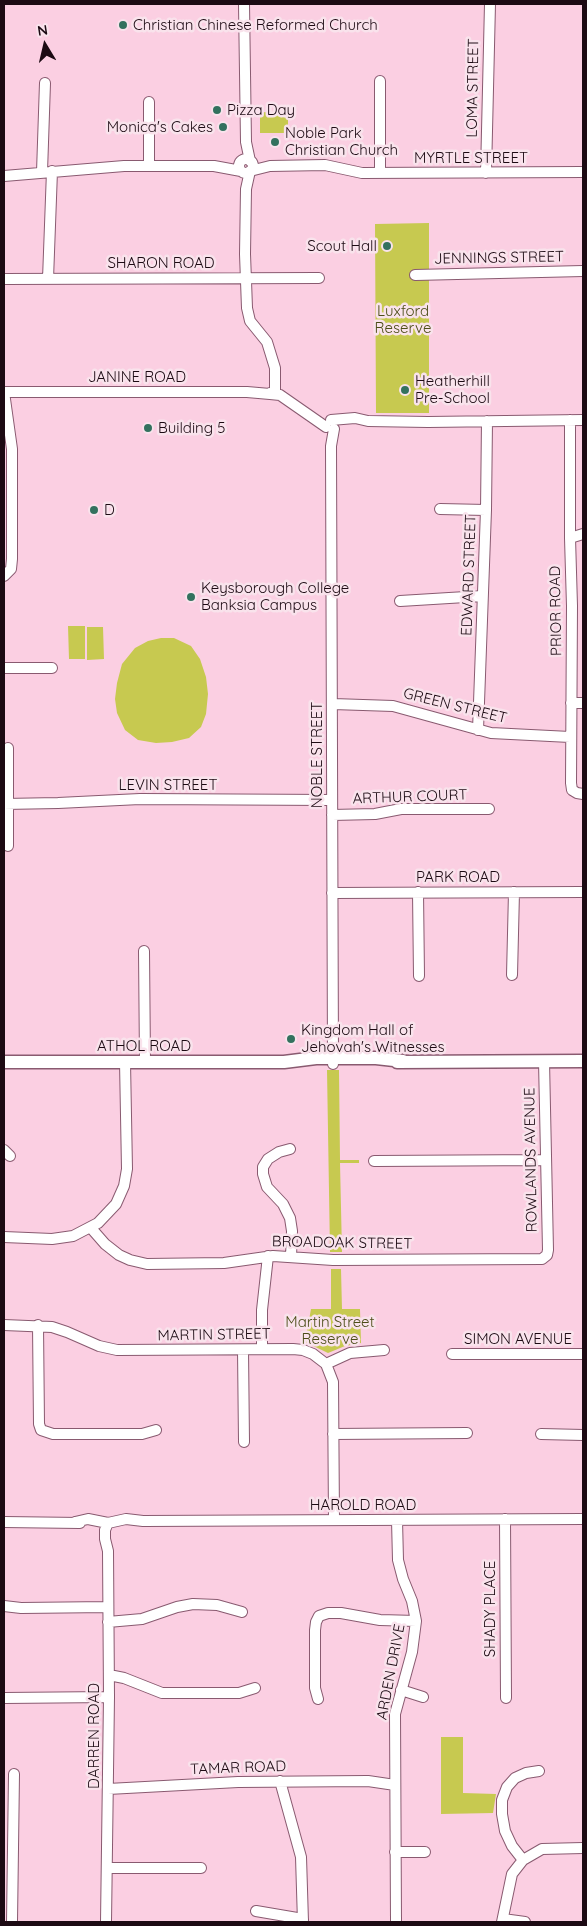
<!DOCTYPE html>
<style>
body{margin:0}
#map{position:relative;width:587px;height:1926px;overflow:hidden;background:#fbcfe2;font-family:Quicksand,sans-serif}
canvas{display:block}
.frame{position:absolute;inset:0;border:5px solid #1c0a13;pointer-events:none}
.north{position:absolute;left:20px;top:20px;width:50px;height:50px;-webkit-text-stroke:4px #f9e3ec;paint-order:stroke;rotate:351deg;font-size:14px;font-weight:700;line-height:20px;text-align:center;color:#1c0a13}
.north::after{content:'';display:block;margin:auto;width:18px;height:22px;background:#1c0a13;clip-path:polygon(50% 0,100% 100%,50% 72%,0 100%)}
</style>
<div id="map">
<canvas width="587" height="1926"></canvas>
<div class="frame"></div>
<div class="north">N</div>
</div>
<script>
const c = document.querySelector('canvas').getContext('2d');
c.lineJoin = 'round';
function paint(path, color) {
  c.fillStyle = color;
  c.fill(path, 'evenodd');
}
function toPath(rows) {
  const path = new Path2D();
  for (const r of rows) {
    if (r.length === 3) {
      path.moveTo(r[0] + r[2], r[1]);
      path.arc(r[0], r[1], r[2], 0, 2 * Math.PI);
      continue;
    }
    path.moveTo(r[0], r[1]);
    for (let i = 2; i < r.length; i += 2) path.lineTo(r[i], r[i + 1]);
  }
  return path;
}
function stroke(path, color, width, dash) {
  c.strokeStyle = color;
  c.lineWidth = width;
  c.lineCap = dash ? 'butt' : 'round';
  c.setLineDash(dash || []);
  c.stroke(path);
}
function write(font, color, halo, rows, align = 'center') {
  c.font = font + ' Quicksand,sans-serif';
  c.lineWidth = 5;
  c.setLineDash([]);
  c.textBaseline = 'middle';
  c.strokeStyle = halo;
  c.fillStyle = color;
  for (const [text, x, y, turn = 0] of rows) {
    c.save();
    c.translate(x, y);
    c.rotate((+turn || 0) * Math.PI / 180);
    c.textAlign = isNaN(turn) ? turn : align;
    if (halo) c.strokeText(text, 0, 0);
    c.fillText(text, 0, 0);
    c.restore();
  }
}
const green = toPath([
 [260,112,288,113,288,133,260,133],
 [429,223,429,413,376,413,375,224],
 [68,626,85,626,85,659,69,659],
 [87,627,103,627,104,659,87,660],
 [161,638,174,638,191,646,200,659,206,677,208,694,206,714,201,727,189,738,172,742,156,743,138,740,125,730,117,713,115,699,117,683,122,664,135,648,148,641],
 [327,1070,339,1070,340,1160,359,1160,359,1163,340,1163,342,1252,330,1252],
 [331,1269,341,1269,342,1309,360,1309,361,1343,345,1346,328,1353,305,1342,311,1309,331,1309],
 [441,1737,463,1737,463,1793,496,1794,493,1813,441,1814]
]);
const minor = toPath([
 [244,4,246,142,250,161],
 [380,81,380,172],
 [149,102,149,166],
 [246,166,7],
 [250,171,270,166,325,165,362,173,583,172],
 [250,171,246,189,245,254,247,308,250,321,267,342,275,368,275,394],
 [42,172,45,83],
 [486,173,490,4],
 [4,176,124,166,214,166,241,171],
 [415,275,583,271],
 [4,279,319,278],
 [48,279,52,171],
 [4,392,247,392,270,394],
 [270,393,270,394,280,395,326,427],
 [331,420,355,418,368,421,428,422,583,420],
 [570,420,570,538,572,606,571,783,572,790,577,793,583,794],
 [440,509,486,510],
 [570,538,583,534],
 [4,576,11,569,12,559,12,449,4,392],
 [400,601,482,596],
 [4,668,52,668],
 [571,703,583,703],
 [333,704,393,706,491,733,570,737],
 [478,730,486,510,487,421],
 [8,748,8,846],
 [4,804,58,803,140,799,332,800],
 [332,815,375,814,401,809,489,809],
 [418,892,419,976],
 [332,893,583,892],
 [144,951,145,1062],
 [512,975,514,892],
 [333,1064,331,446,334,429],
 [290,1149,279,1152,268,1159,263,1167,263,1174,267,1187,283,1204,290,1218,292,1231,291,1257],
 [4,1150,10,1156],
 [374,1161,546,1160],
 [91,1228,105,1244,119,1255,130,1260,147,1264,224,1263,273,1256,333,1260,542,1259,547,1255,548,1250,544,1061],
 [4,1237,52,1239,73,1236,98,1223,116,1204,124,1186,127,1169,125,1062],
 [4,1325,52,1327,67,1332,99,1346,117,1350,293,1349,303,1350,313,1354,326,1364,333,1382,334,1520],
 [38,1325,39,1424,41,1430,53,1434,142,1434,156,1430],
 [262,1349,262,1310,268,1256],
 [243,1350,244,1442],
 [452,1354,583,1354],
 [326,1364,350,1353,384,1350],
 [333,1434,467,1433],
 [541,1434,583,1435],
 [505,1519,506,1698],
 [4,1522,80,1523],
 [75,1522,88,1519,108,1523,126,1519,143,1521,583,1519],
 [4,1606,21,1608,108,1607],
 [108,1622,142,1619,177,1607,193,1604,217,1605,242,1612],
 [109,1675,124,1678,162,1693,239,1693,255,1688],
 [401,1690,423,1697],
 [4,1698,109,1697],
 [318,1699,315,1688,315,1630,316,1622,319,1616,328,1613,341,1613,380,1620,416,1621],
 [280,1781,301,1857,303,1922],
 [108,1789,238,1782,368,1781,395,1785],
 [395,1852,425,1852],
 [523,1860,512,1846,505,1831,502,1814,502,1800,507,1787,515,1778,526,1773,539,1771],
 [107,1868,201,1868],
 [256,1911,303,1919],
 [503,1919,525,1922],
 [12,1922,14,1774],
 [106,1922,109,1697,108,1551,105,1539,105,1530,108,1523],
 [396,1922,395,1714,412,1652,416,1621,412,1601,403,1579,398,1560,397,1520],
 [502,1922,512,1874,523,1860,542,1849,583,1848]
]);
const major = toPath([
 [4,1062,284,1062,316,1058,376,1058,403,1061],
 [397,1062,583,1061]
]);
const markers = [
 [123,25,5,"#33715e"],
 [217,110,5,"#33715e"],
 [223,127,5,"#33715e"],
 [275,142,5,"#33715e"],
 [387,246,5,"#33715e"],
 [405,390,5,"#33715e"],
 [148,428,5,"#33715e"],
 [94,510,5,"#33715e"],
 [191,597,5,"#33715e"],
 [291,1039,5,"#33715e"]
];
const poiNames = [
 ["Christian Chinese Reformed Church",133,25],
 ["Pizza Day",227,110],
 ["Monica's Cakes",213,127,"right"],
 ["Noble Park",285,133],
 ["Christian Church",285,150],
 ["Scout Hall",377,246,"right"],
 ["Heatherhill",415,381],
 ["Pre-School",415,398],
 ["Building 5",158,428],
 ["D",104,510],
 ["Keysborough College",201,588],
 ["Banksia Campus",201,605],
 ["Kingdom Hall of",301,1030],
 ["Jehovah's Witnesses",301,1047]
];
const streetNames = [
 ["LOMA STREET",473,88,-89],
 ["MYRTLE STREET",471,158],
 ["JENNINGS STREET",499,258,-1],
 ["SHARON ROAD",161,263],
 ["JANINE ROAD",137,377],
 ["EDWARD STREET",469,575,-88],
 ["PRIOR ROAD",556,611,-91],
 ["GREEN STREET",455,706,14],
 ["NOBLE STREET",317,755,-90],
 ["LEVIN STREET",168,785],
 ["ARTHUR COURT",410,797,-2],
 ["PARK ROAD",458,877],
 ["ATHOL ROAD",144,1046],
 ["ROWLANDS AVENUE",531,1160,-91],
 ["BROADOAK STREET",342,1243,1],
 ["MARTIN STREET",214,1335,-1],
 ["SIMON AVENUE",518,1339],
 ["HAROLD ROAD",363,1505],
 ["SHADY PLACE",490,1609,-90],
 ["ARDEN DRIVE",391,1672,-79],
 ["DARREN ROAD",94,1736,-90],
 ["TAMAR ROAD",238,1768,-2]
];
const parkNames = [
 ["Luxford",403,311],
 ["Reserve",403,328],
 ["Martin Street",330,1322],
 ["Reserve",330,1339]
];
paint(green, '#c7c950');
stroke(minor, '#895a70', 12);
stroke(major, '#895a70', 15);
stroke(minor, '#fff', 10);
stroke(major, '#fff', 12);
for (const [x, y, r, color] of markers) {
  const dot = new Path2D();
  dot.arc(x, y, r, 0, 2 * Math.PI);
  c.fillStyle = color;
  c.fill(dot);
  stroke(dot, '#f9e3ec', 2);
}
write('15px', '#1c0a13', '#f9e3ec', poiNames, 'left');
write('15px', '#1c0a13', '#f9e3ec', streetNames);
write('15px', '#4c4d18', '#f9e3ec', parkNames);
</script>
